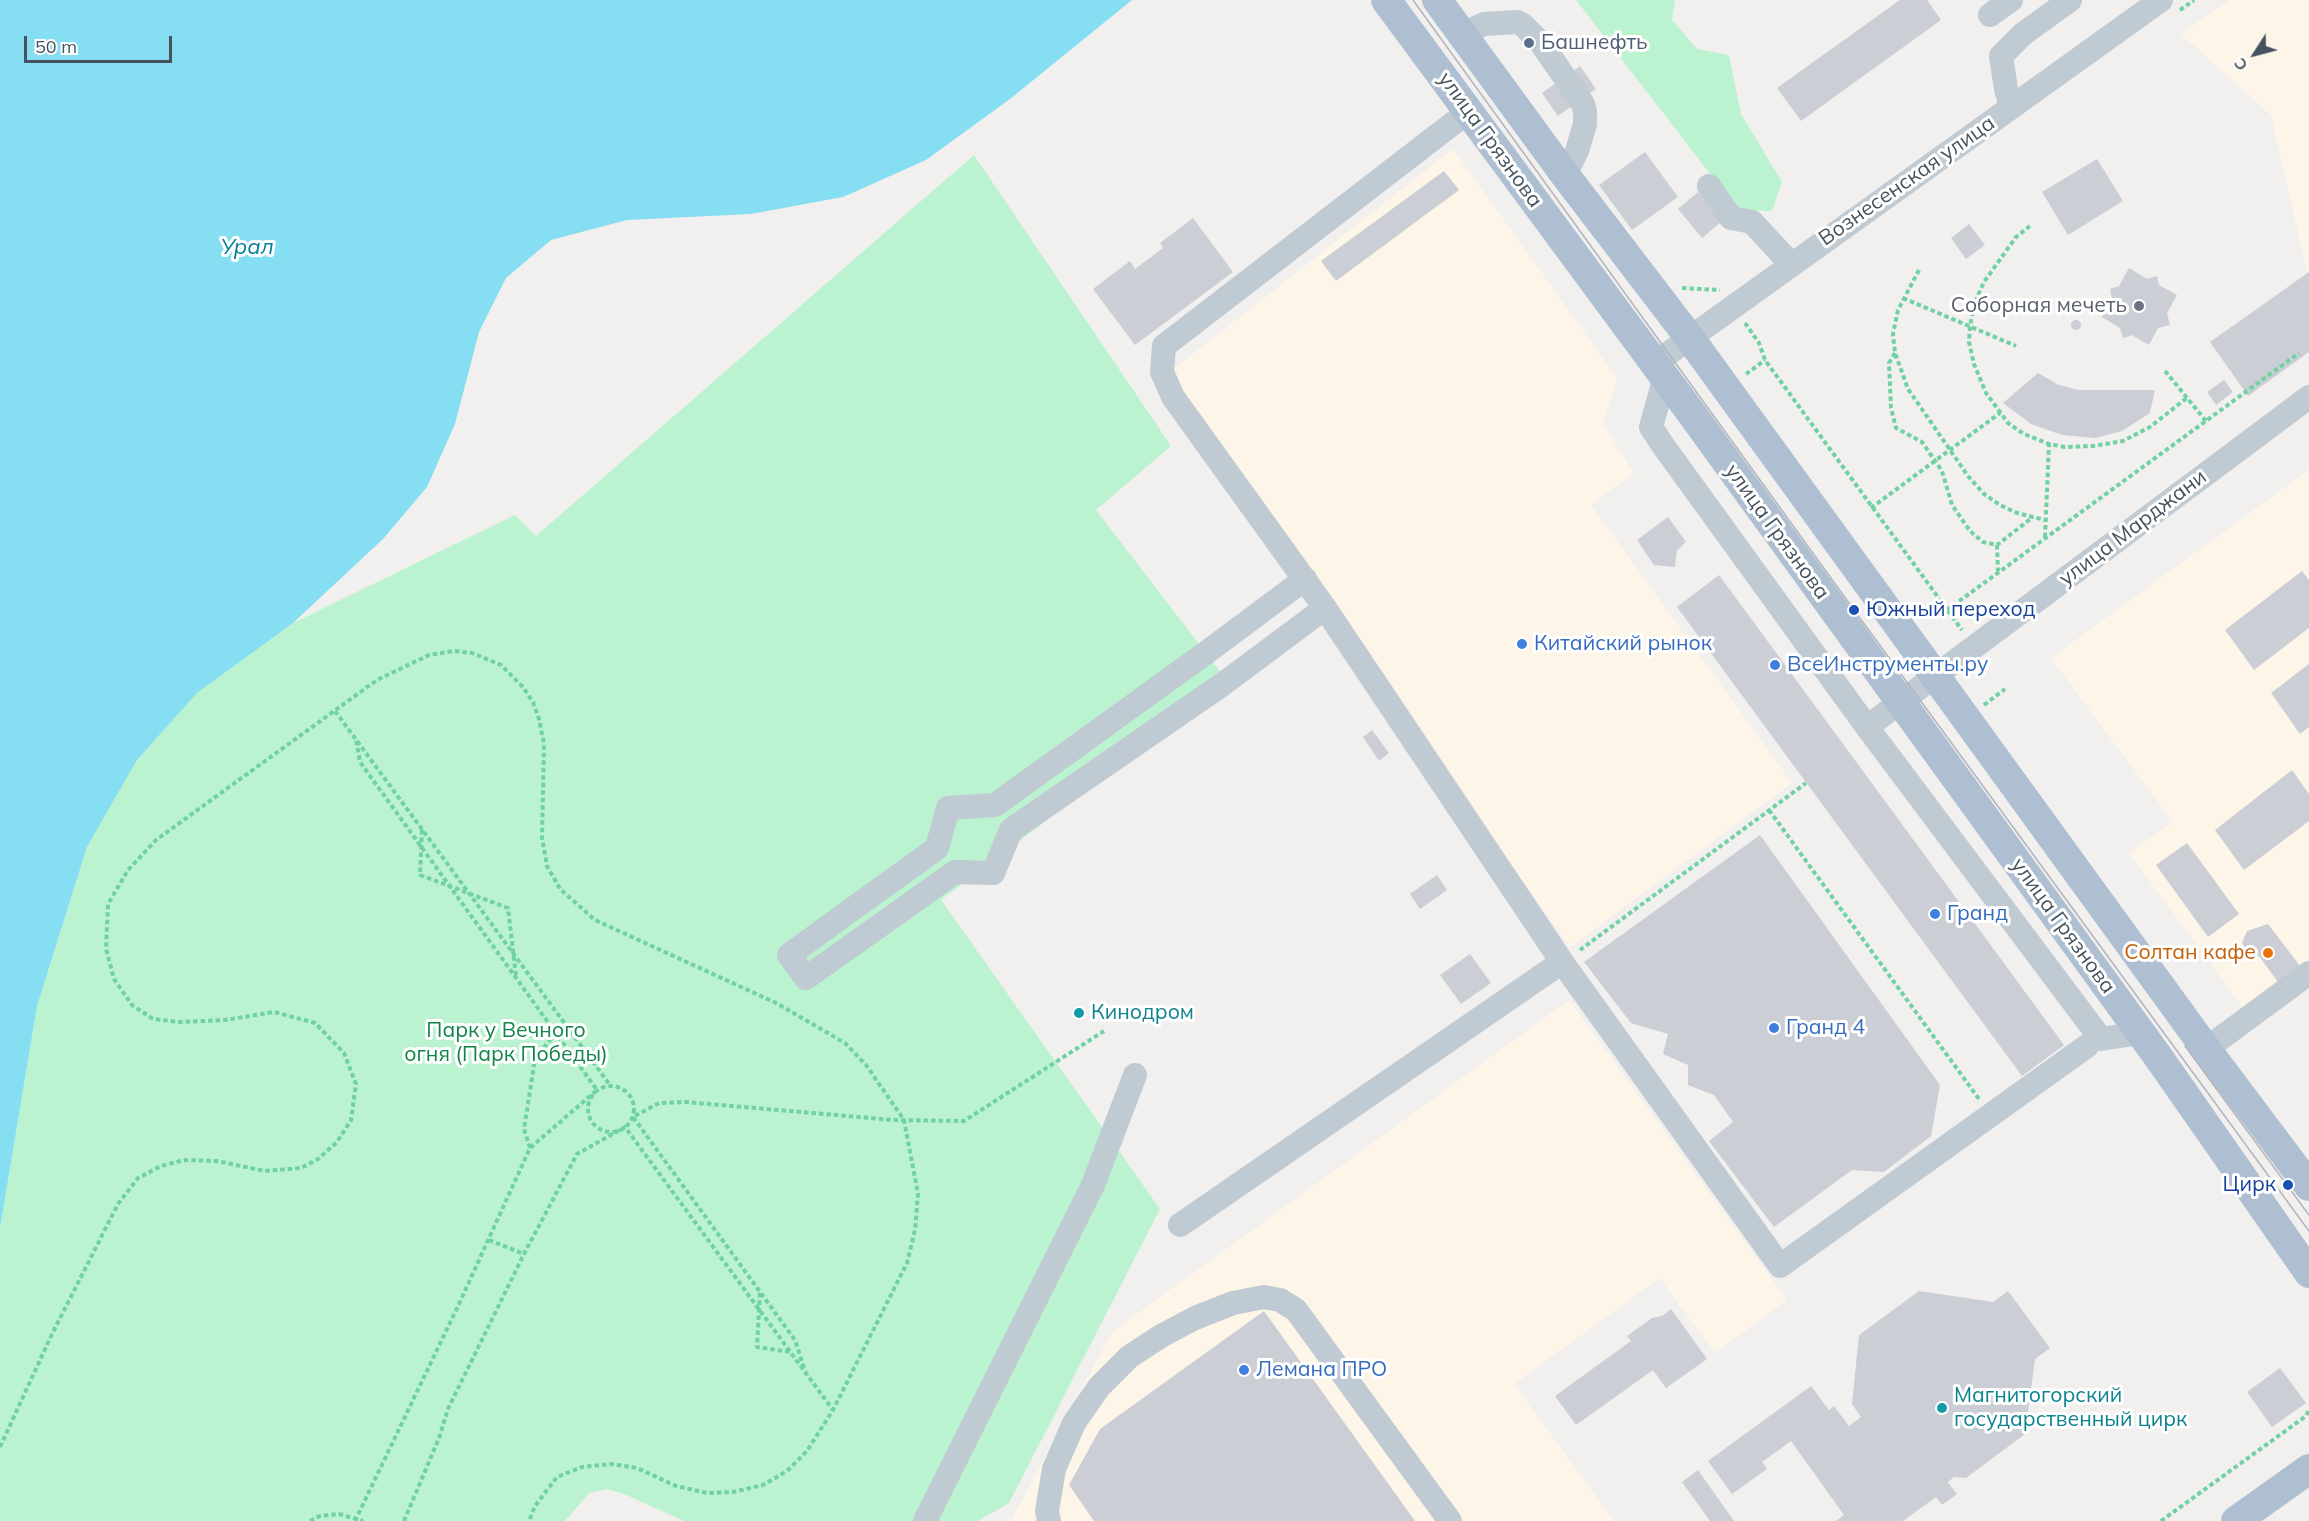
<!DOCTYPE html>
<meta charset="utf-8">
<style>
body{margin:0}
#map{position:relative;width:2309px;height:1521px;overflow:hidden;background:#f2efef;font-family:Mulish,sans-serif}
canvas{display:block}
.north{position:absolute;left:2225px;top:24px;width:60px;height:60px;-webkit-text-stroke:4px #fff;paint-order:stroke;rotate:234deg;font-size:16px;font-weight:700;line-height:24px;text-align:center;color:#46535e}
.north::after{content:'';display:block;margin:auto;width:21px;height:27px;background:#46535e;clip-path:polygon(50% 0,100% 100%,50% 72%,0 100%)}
.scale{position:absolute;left:24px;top:36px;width:148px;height:27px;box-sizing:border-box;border:3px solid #46535e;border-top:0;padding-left:8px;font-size:18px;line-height:21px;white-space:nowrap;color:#46535e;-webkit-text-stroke:4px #fff;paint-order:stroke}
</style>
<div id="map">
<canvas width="2309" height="1521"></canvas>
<div class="north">С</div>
<div class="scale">50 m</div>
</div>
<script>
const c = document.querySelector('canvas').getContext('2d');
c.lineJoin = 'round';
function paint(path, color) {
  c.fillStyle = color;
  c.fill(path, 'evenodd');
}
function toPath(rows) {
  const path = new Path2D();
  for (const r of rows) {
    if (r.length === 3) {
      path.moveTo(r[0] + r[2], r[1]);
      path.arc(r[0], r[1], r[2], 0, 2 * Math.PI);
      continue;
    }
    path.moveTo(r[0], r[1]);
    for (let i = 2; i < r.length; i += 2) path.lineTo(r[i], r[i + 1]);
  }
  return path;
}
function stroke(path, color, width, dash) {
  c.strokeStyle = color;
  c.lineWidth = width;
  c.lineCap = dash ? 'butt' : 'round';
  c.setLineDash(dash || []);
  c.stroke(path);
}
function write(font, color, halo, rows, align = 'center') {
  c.font = font + ' Mulish,sans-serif';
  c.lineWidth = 6;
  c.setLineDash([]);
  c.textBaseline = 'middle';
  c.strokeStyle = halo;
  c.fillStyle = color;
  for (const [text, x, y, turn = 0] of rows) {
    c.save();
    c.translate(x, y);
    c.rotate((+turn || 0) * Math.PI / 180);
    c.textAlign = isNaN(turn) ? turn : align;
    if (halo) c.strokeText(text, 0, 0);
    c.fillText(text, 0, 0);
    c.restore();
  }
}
const commercial = toPath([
 [2229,0,2309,0,2309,272,2306,267,2271,115,2181,34],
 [1453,149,1617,378,1603,424,1634,473,1591,505,1792,783,1570,947,1175,395,1170,372],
 [2309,470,2309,963,2244,1009,2129,853,2173,822,2051,658],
 [1569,1000,1787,1300,1715,1353,1660,1278,1514,1384,1614,1521,1011,1521,1112,1332]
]);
const green = toPath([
 [1576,0,1675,0,1672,20,1697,49,1729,55,1741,114,1782,182,1772,211,1738,210],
 [974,155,1171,446,1096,510,1229,683,941,900,1160,1209,1009,1503,978,1521,684,1521,624,1494,607,1489,589,1493,565,1521,0,1521,0,1228,37,1006,87,847,137,760,197,693,293,623,515,515,536,536]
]);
const water = toPath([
 [0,0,1132,0,1010,99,926,160,843,197,751,214,627,220,551,240,506,278,479,332,455,424,427,487,383,539,293,623,197,693,137,760,87,847,37,1006,0,1228]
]);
const building = toPath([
 [1900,0,1927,0,1941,20,1801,121,1777,88],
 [1580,66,1596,89,1558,116,1542,93],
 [1645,152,1678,197,1632,230,1599,185],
 [2097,159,2123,201,2068,235,2042,192],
 [1444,171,1459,190,1336,281,1321,261],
 [1698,192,1722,221,1702,238,1678,209],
 [1193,218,1233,272,1135,345,1093,289,1130,261,1135,269,1163,248,1160,243],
 [1969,224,1985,245,1966,259,1951,238],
 [2129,268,2147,279,2157,276,2159,285,2177,295,2167,313,2170,325,2158,328,2149,345,2132,335,2123,338,2120,328,2102,317,2112,299,2110,289,2119,286],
 [2309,272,2309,352,2248,396,2210,342],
 [2076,325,5],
 [2038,373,2059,385,2078,390,2155,390,2150,413,2122,431,2095,438,2062,435,2031,424,2003,403],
 [2224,380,2233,392,2216,405,2207,392],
 [1668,517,1686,542,1677,550,1675,567,1654,565,1637,540],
 [2302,571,2309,580,2309,628,2254,670,2225,630],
 [1719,575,2064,1045,2022,1076,1677,607],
 [2309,664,2309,727,2300,734,2271,693],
 [1372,730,1389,753,1379,761,1363,737],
 [2292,770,2309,794,2309,821,2244,870,2215,830],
 [1760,835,1940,1085,1931,1136,1884,1172,1852,1170,1774,1227,1709,1141,1733,1122,1714,1095,1688,1085,1688,1065,1663,1054,1668,1034,1631,1023,1584,962],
 [2187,843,2239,914,2208,937,2156,865],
 [1437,875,1447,890,1420,909,1410,894],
 [2268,924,2300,966,2278,982,2259,956,2254,958,2249,955,2242,943,2247,931],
 [1470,954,1491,983,1461,1004,1440,975],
 [1919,1291,1993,1302,2008,1291,2050,1348,2035,1359,2025,1434,1966,1478,1954,1477,1948,1482,1957,1494,1942,1505,1936,1497,1903,1521,1836,1521,1844,1515,1791,1441,1762,1462,1767,1469,1732,1494,1708,1461,1811,1386,1829,1410,1834,1406,1849,1426,1861,1417,1852,1404,1859,1335],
 [1671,1309,1707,1359,1666,1388,1653,1370,1576,1425,1555,1396,1631,1341,1627,1336,1652,1318,1662,1316],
 [1264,1311,1415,1521,1094,1521,1069,1485,1100,1429],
 [2280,1368,2306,1403,2272,1427,2247,1392],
 [1698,1470,1734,1521,1710,1521,1682,1482]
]);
const path = toPath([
 [2180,10,2194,0],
 [2030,226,2016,237,1984,282,1974,304,1970,327,1969,342,1974,364,1986,393,2008,423,2024,434,2049,444,2065,447,2093,446,2123,441,2150,427,2188,397],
 [1919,270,1898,310,1893,334,1895,353,1908,389,1968,476,1984,494,2000,505,2017,513,2045,520],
 [1682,288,1720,290],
 [1903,298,2016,346],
 [1745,323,1759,343,1765,360,1962,630],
 [1895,353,1889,363,1891,408,1896,428,1922,442,1942,471,1952,505,1970,531,1983,542,1997,545,2033,517],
 [2165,371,2206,421],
 [1746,374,1765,360],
 [1871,508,2000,413],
 [2045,537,2049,444],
 [1997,545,1998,571],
 [1947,610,2299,353],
 [1984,705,2005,689],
 [335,711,610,1085],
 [1769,810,1979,1099],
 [422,830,420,875,508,908,516,976],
 [1580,950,1806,783],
 [611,1109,23],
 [530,1148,524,1129,535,1059,556,1032,566,1026],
 [489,1240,524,1254],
 [760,1293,757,1347,791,1352],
 [804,1368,795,1340,633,1117,659,1103,686,1102,893,1120,964,1121,1104,1031],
 [0,1447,52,1334,118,1204,138,1178,161,1166,184,1160,217,1161,265,1171,301,1168,318,1159,337,1142,351,1120,356,1084,344,1053,315,1023,274,1012,225,1020,180,1022,153,1019,132,1005,114,979,106,949,108,904,128,870,156,840,377,680,429,655,454,651,472,653,501,665,522,686,533,702,539,719,544,744,542,838,547,866,560,889,595,920,776,1003,845,1043,866,1065,904,1120,918,1194,915,1230,907,1263,833,1410,807,1451,787,1471,763,1485,733,1492,707,1493,676,1486,637,1468,611,1464,582,1467,557,1477,535,1506,529,1521],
 [310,1521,320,1516,339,1514,363,1521],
 [355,1521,459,1304,530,1148,597,1090,360,762,356,739],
 [404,1521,439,1438,448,1409,524,1254,577,1154,625,1127,833,1410],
 [2161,1521,2306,1416,2309,1410]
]);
const minor = toPath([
 [1990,15,2011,0],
 [1463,34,1484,24,1517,22,1523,25,1541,43,1583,104,1585,112,1585,124,1577,151,1565,175],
 [2011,107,2006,89,2001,56,2023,34,2070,0],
 [1469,111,1164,346,1162,372,1173,397,1325,608,1562,962],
 [1709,186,1731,218,1752,222,1791,264],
 [1655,363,2161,0],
 [1665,377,1651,427,1662,444,1867,727,2101,1039,2140,1033],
 [1305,579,1203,655,995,805,948,808,937,848,789,955,806,978,955,872,993,873,1011,830,1223,684,1325,608],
 [1867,727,2309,397],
 [2206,1049,2309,973],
 [1180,1225,1562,962,1780,1266,2087,1046],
 [925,1521,1093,1185,1135,1075],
 [1049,1521,1047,1511,1054,1469,1074,1423,1099,1387,1129,1357,1161,1336,1195,1318,1233,1303,1264,1297,1280,1300,1296,1310,1450,1521]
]);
const major = toPath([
 [1386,0,1692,414,2159,1058,2309,1273],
 [1437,0,1565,175,1689,337,2206,1049,2309,1186],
 [2236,1521,2309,1469]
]);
const tram = toPath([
 [1413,0,1854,610,2309,1231],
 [2185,1046,2309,1215]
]);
const markers = [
 [1529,43,6,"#5c6f8a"],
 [2139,306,6,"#6b7280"],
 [1854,610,6,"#1a4fb4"],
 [1522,644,6,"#3f7fe0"],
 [1775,665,6,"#3f7fe0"],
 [1935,914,6,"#3f7fe0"],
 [2268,953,6,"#e8710a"],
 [1079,1013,6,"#0f9aa8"],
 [1774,1028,6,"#3f7fe0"],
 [2288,1185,6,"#1a4fb4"],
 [1244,1370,6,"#3f7fe0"],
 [1942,1408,6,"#0f9aa8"]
];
const serviceNames = [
 ["Башнефть",1541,43]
];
const streetNames = [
 ["улица Грязнова",1490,140,54],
 ["Вознесенская улица",1907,181,-35],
 ["улица Марджани",2133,528,-37],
 ["улица Грязнова",1777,532,54],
 ["улица Грязнова",2063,926,54]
];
const worshipNames = [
 ["Соборная мечеть",2127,306]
];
const transitNames = [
 ["Южный переход",1866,610],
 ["Цирк",2276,1185,"right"]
];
const shopNames = [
 ["Китайский рынок",1534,644],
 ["ВсеИнструменты.ру",1787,665],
 ["Гранд",1947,914],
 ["Гранд 4",1786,1028],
 ["Лемана ПРО",1256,1370]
];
const foodNames = [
 ["Солтан кафе",2256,953]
];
const cultureNames = [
 ["Кинодром",1091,1013],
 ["Магнитогорский",1954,1396],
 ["государственный цирк",1954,1420]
];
const parkNames = [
 ["Парк у Вечного",506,1031],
 ["огня (Парк Победы)",506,1055]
];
const waterNames = [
 ["Урал",247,247]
];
paint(commercial, '#fdf6e8');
paint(green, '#bbf2cf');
paint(water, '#85def2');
paint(building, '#cbced4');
stroke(path, '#70d2a0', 4, [4.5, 3]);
stroke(minor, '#bfcad2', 24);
stroke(major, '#adbfd0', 30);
stroke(tram, '#b1b4ba', 1.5);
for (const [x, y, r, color] of markers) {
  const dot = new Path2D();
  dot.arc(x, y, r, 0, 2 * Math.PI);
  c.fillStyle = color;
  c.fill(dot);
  stroke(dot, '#fff', 2);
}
write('21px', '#4e5e75', '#fff', serviceNames, 'left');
write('21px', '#46535e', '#fff', streetNames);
write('21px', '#5b616d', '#fff', worshipNames, 'right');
write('21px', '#164399', '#fff', transitNames, 'left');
write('21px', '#366cbe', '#fff', shopNames, 'left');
write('21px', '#c56008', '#fff', foodNames, 'right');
write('21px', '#0d838f', '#fff', cultureNames, 'left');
write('21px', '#118548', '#fff', parkNames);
write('italic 22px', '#05809b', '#fff', waterNames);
</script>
